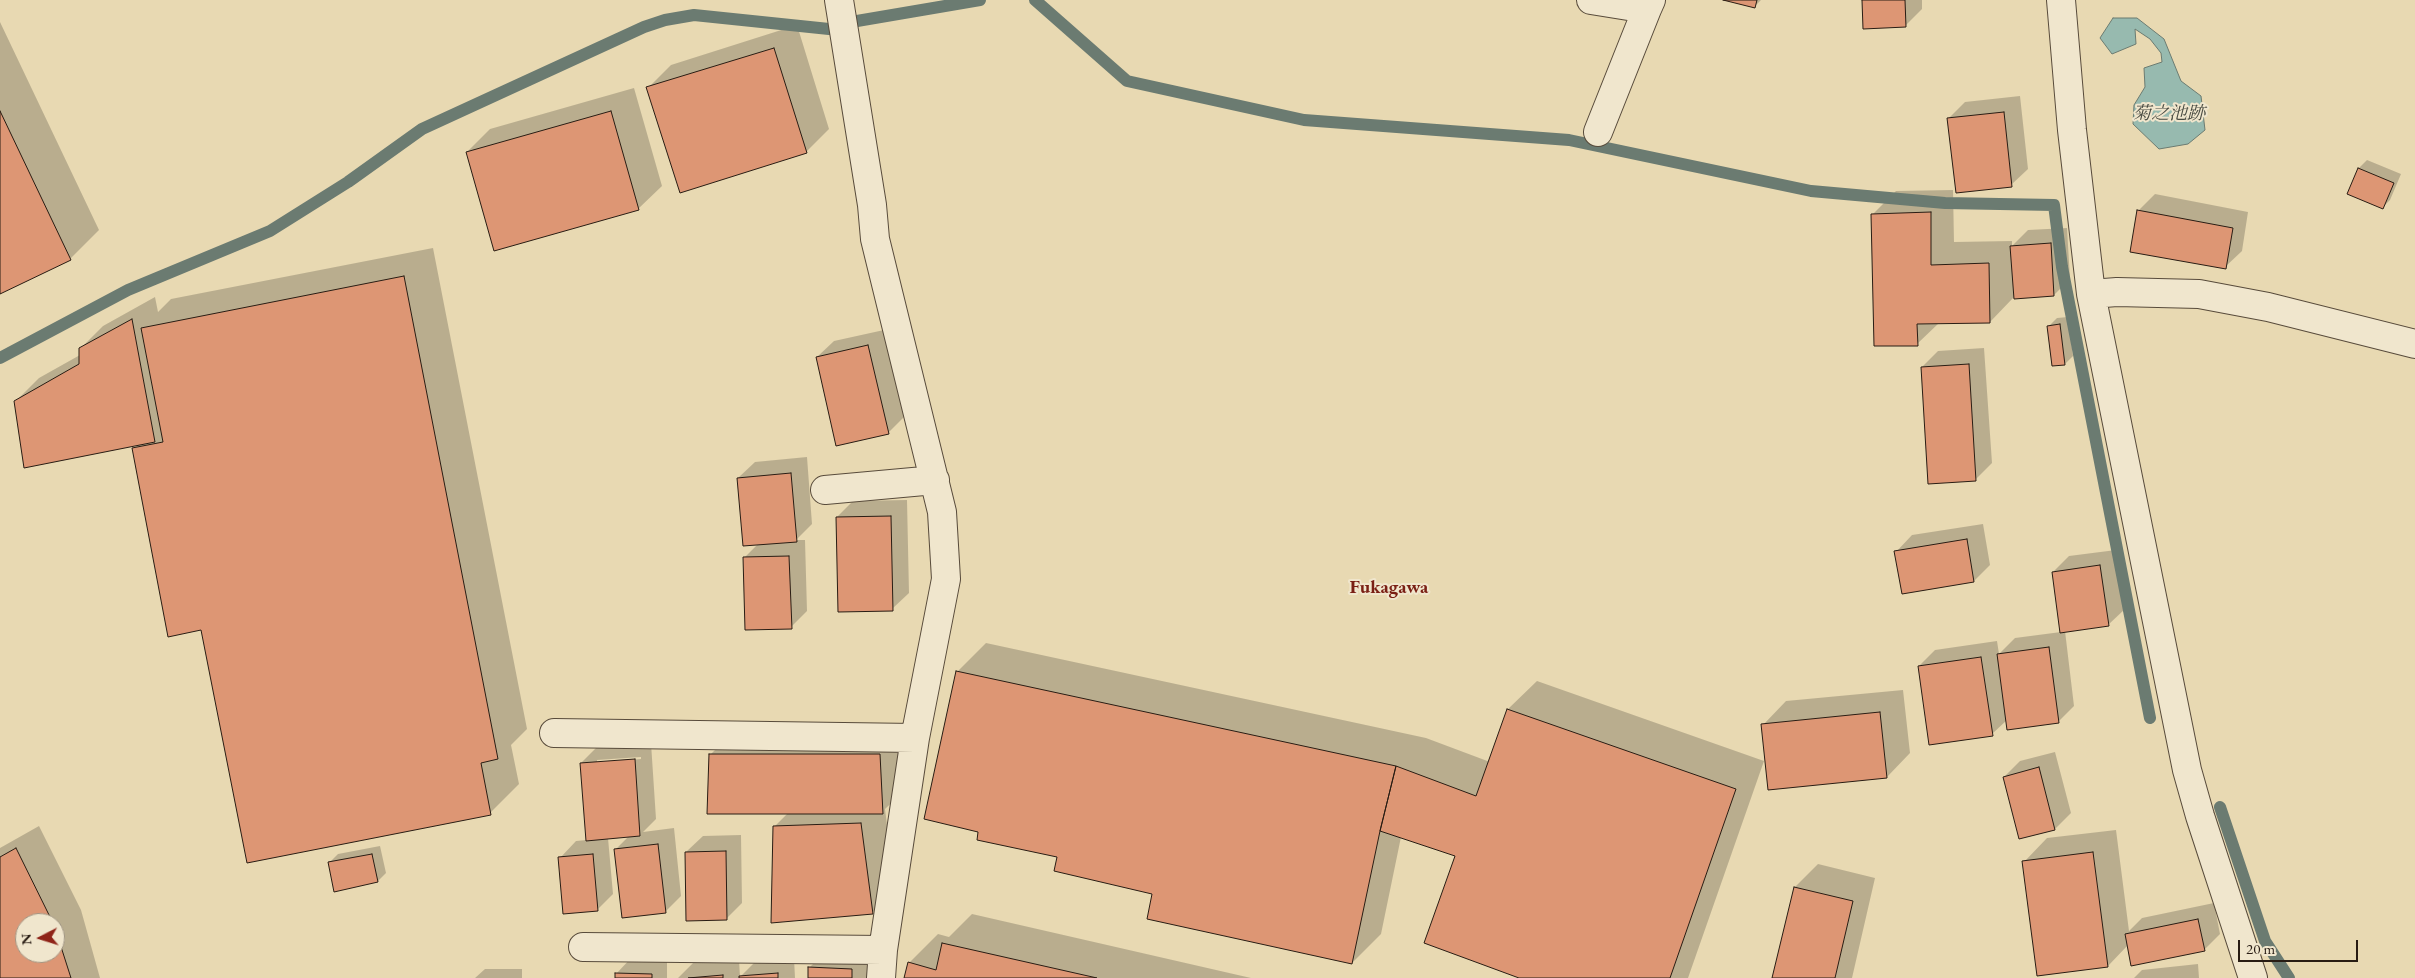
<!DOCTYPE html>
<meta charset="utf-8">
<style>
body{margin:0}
#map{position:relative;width:2415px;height:978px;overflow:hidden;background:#e8d9b2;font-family:"EB Garamond",serif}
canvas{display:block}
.north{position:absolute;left:15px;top:913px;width:50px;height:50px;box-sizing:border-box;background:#f0e6cd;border:1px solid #a09583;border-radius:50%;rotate:265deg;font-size:14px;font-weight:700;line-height:20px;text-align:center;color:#281c13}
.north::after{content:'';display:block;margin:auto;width:18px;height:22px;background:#8f2418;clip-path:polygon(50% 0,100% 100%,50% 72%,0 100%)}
.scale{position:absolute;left:2238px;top:940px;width:120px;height:22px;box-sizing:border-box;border:2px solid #281c13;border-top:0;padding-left:6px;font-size:15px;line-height:18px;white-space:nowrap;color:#281c13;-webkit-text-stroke:4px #f0e6cd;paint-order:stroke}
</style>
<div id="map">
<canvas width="2415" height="978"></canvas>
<div class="north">N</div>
<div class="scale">20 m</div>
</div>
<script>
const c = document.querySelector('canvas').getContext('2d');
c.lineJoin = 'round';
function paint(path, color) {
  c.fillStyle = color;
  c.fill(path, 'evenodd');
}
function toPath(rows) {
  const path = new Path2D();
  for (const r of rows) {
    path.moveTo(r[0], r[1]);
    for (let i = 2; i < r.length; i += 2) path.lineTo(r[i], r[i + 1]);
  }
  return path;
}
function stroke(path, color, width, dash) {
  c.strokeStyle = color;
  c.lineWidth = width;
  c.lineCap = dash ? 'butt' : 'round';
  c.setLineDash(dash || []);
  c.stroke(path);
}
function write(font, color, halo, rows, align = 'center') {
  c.font = font + ' "EB Garamond","Noto Serif JP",serif';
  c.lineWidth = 4;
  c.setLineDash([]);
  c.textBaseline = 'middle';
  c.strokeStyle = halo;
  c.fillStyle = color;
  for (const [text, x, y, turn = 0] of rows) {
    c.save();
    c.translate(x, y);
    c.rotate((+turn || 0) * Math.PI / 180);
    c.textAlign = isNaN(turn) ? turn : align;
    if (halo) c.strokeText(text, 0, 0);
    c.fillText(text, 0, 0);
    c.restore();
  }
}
const water = toPath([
 [2113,18,2137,18,2164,39,2181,81,2201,96,2205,130,2188,144,2159,149,2133,124,2134,105,2145,87,2144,68,2162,62,2161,53,2150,39,2135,29,2136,44,2112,54,2100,38,2113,18]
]);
const shadow = toPath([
 [1728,0,1761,0,1754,7],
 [1863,0,1922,0,1922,9,1906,25],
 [0,22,99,230,70,259,0,293],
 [797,25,829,129,806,152,648,88,671,65],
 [634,88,662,186,638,209,467,152,490,129],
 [2020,96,2028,169,2011,185,1948,119,1965,102],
 [2367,160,2401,174,2390,200,2382,208,2359,168],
 [1953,190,1954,242,2012,241,2012,246,2028,230,2067,228,2070,279,2054,295,2013,298,1990,322,1939,323,1917,344,1873,214,1896,191],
 [2155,194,2248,212,2242,251,2225,267,2138,211],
 [433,248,527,729,511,745,519,784,490,813,202,629,133,449,138,444,15,402,39,378,80,355,80,349,103,326,155,297,158,312,171,299],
 [2068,317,2073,356,2065,364,2053,365,2049,326,2057,318],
 [884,330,904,417,888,433,817,357,834,341],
 [1984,348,1992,463,1976,479,1922,367,1938,351],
 [807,457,812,524,796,540,805,540,807,611,791,627,744,558,758,544,738,478,755,462],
 [907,500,909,593,892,609,837,517,853,501],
 [1983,524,1990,565,1974,581,1903,593,1896,552,1912,535],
 [2116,550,2125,609,2108,625,2065,631,2074,706,2058,722,2007,720,1992,734,1919,666,1935,650,1997,641,1999,654,2015,638,2061,632,2053,572,2069,556],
 [986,643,1426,738,1490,762,1508,709,1537,681,1764,761,1688,978,1523,978,1456,855,1401,837,1381,934,1352,963,1154,893,1058,856,980,831,957,672],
 [1903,690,1910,753,1887,777,1770,789,1763,725,1786,701],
 [734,731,903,731,905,790,885,809,895,889,872,913,774,827,788,813,711,754],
 [651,743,656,819,643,832,674,828,681,896,665,912,615,850,629,836,608,838,613,894,597,910,560,858,576,841,587,840,581,763,597,747],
 [641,757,641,759,597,763,597,760],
 [2055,752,2071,813,2055,829,2020,838,2004,777,2020,761],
 [39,826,81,910,100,978,0,978,0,848],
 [25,923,55,923,55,953,25,953],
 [2116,830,2129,931,2142,918,2214,903,2220,934,2204,950,2128,945,2108,966,2024,862,2047,838],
 [741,835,742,903,726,919,686,852,703,836],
 [380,846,386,873,378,881,330,862,338,854],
 [1818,864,1875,878,1852,978,1774,978,1795,887],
 [972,914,1251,978,905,978,909,963,938,934,949,937],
 [825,952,868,953,867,978,809,978,809,968],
 [632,957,667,959,667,978,616,978,616,974],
 [794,958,795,978,678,978,693,963,739,960,740,977,756,961],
 [2198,964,2199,978,2134,978,2142,970],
 [485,969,522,969,522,978,475,978]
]);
const stream = toPath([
 [1035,0,1127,81,1304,120,1569,140,1811,191,1945,203,2054,205,2062,267,2150,718],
 [857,21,980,0],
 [0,358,128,290,270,231,348,182,422,129,644,27,665,20,694,15,829,29],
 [2220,807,2265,941,2289,978]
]);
const building = toPath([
 [1723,0,1757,0,1755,8,1723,0],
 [1862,0,1905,0,1906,27,1863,29,1862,0],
 [774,48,807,153,680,193,646,87,774,48],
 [0,111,71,260,0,294,0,111],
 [611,111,639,210,494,251,466,152,611,111],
 [2004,112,2012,187,1956,193,1947,118,2004,112],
 [2358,168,2394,183,2383,209,2347,194,2358,168],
 [2137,210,2233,228,2226,269,2130,252,2137,210],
 [1931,212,1931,265,1989,263,1990,323,1917,324,1918,346,1874,346,1871,214,1931,212],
 [2051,243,2054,296,2014,299,2010,246,2051,243],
 [404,276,498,759,481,763,491,815,247,863,201,630,168,637,132,448,163,442,141,328,404,276],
 [132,319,155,442,24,468,14,401,79,364,79,348,132,319],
 [2060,324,2065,365,2052,366,2047,326,2060,324],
 [868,345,889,434,836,446,816,357,868,345],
 [1969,364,1976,481,1928,484,1921,367,1969,364],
 [791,473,797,542,743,546,737,478,791,473],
 [891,516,893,611,838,612,836,517,891,516],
 [1967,539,1974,582,1902,594,1894,551,1967,539],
 [789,556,792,629,745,630,743,557,789,556],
 [2100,565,2109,626,2060,633,2052,572,2100,565],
 [2049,647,2059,723,2007,730,1997,654,2049,647],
 [1981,657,1993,736,1929,745,1918,666,1981,657],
 [956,671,1396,766,1380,831,1352,964,1147,919,1152,894,1054,871,1057,857,977,840,978,832,924,819,956,671],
 [1507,709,1736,789,1670,978,1519,978,1424,943,1455,856,1380,831,1396,766,1476,796,1507,709],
 [1880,712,1887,778,1768,790,1761,724,1880,712],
 [709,754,880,754,883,814,707,814,709,754],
 [635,759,640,836,586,841,580,763,635,759],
 [2039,767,2055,830,2019,839,2003,777,2039,767],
 [861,823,873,914,771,923,773,826,861,823],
 [658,844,666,913,622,918,614,849,658,844],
 [16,848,53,923,25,923,25,953,55,953,55,928,71,978,0,978,0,857,16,848],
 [726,851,727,920,686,921,685,852,726,851],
 [2093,852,2108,967,2037,976,2022,861,2093,852],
 [372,854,378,882,334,892,328,862,372,854],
 [593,854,598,911,563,914,558,857,593,854],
 [1794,887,1853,901,1835,978,1772,978,1794,887],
 [2198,919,2205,951,2131,966,2125,934,2198,919],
 [942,943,1097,978,904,978,908,962,936,970,942,943],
 [808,967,852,969,852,978,808,978,808,967],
 [615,973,652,974,652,978,615,978,615,973],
 [778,973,778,978,739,978,739,976,778,973],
 [723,975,723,978,688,978,723,975]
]);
const minor = toPath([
 [839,0,872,205,875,239,942,512,946,579,915,738,883,950,881,978],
 [1591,0,1647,9,1651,0],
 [2061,0,2072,130,2091,294,2187,770,2200,816,2253,978],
 [1598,132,1647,9],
 [2091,294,2117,292,2199,294,2268,307,2415,344],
 [825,490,935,480],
 [554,733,915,738],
 [583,947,883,950]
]);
const waterNames = [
 ["菊之池跡",2169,114]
];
const quarterNames = [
 ["Fukagawa",1389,588]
];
paint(water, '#97baaf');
stroke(water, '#6b7b71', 1);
paint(shadow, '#0003');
stroke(stream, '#6b7b71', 12);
paint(building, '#dd9674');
stroke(building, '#281c13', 1);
stroke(minor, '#584b3b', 30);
stroke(minor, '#f0e6cd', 28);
write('italic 18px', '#494b42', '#f0e6cd', waterNames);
write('bold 19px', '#7a1f14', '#f0e6cd', quarterNames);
</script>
